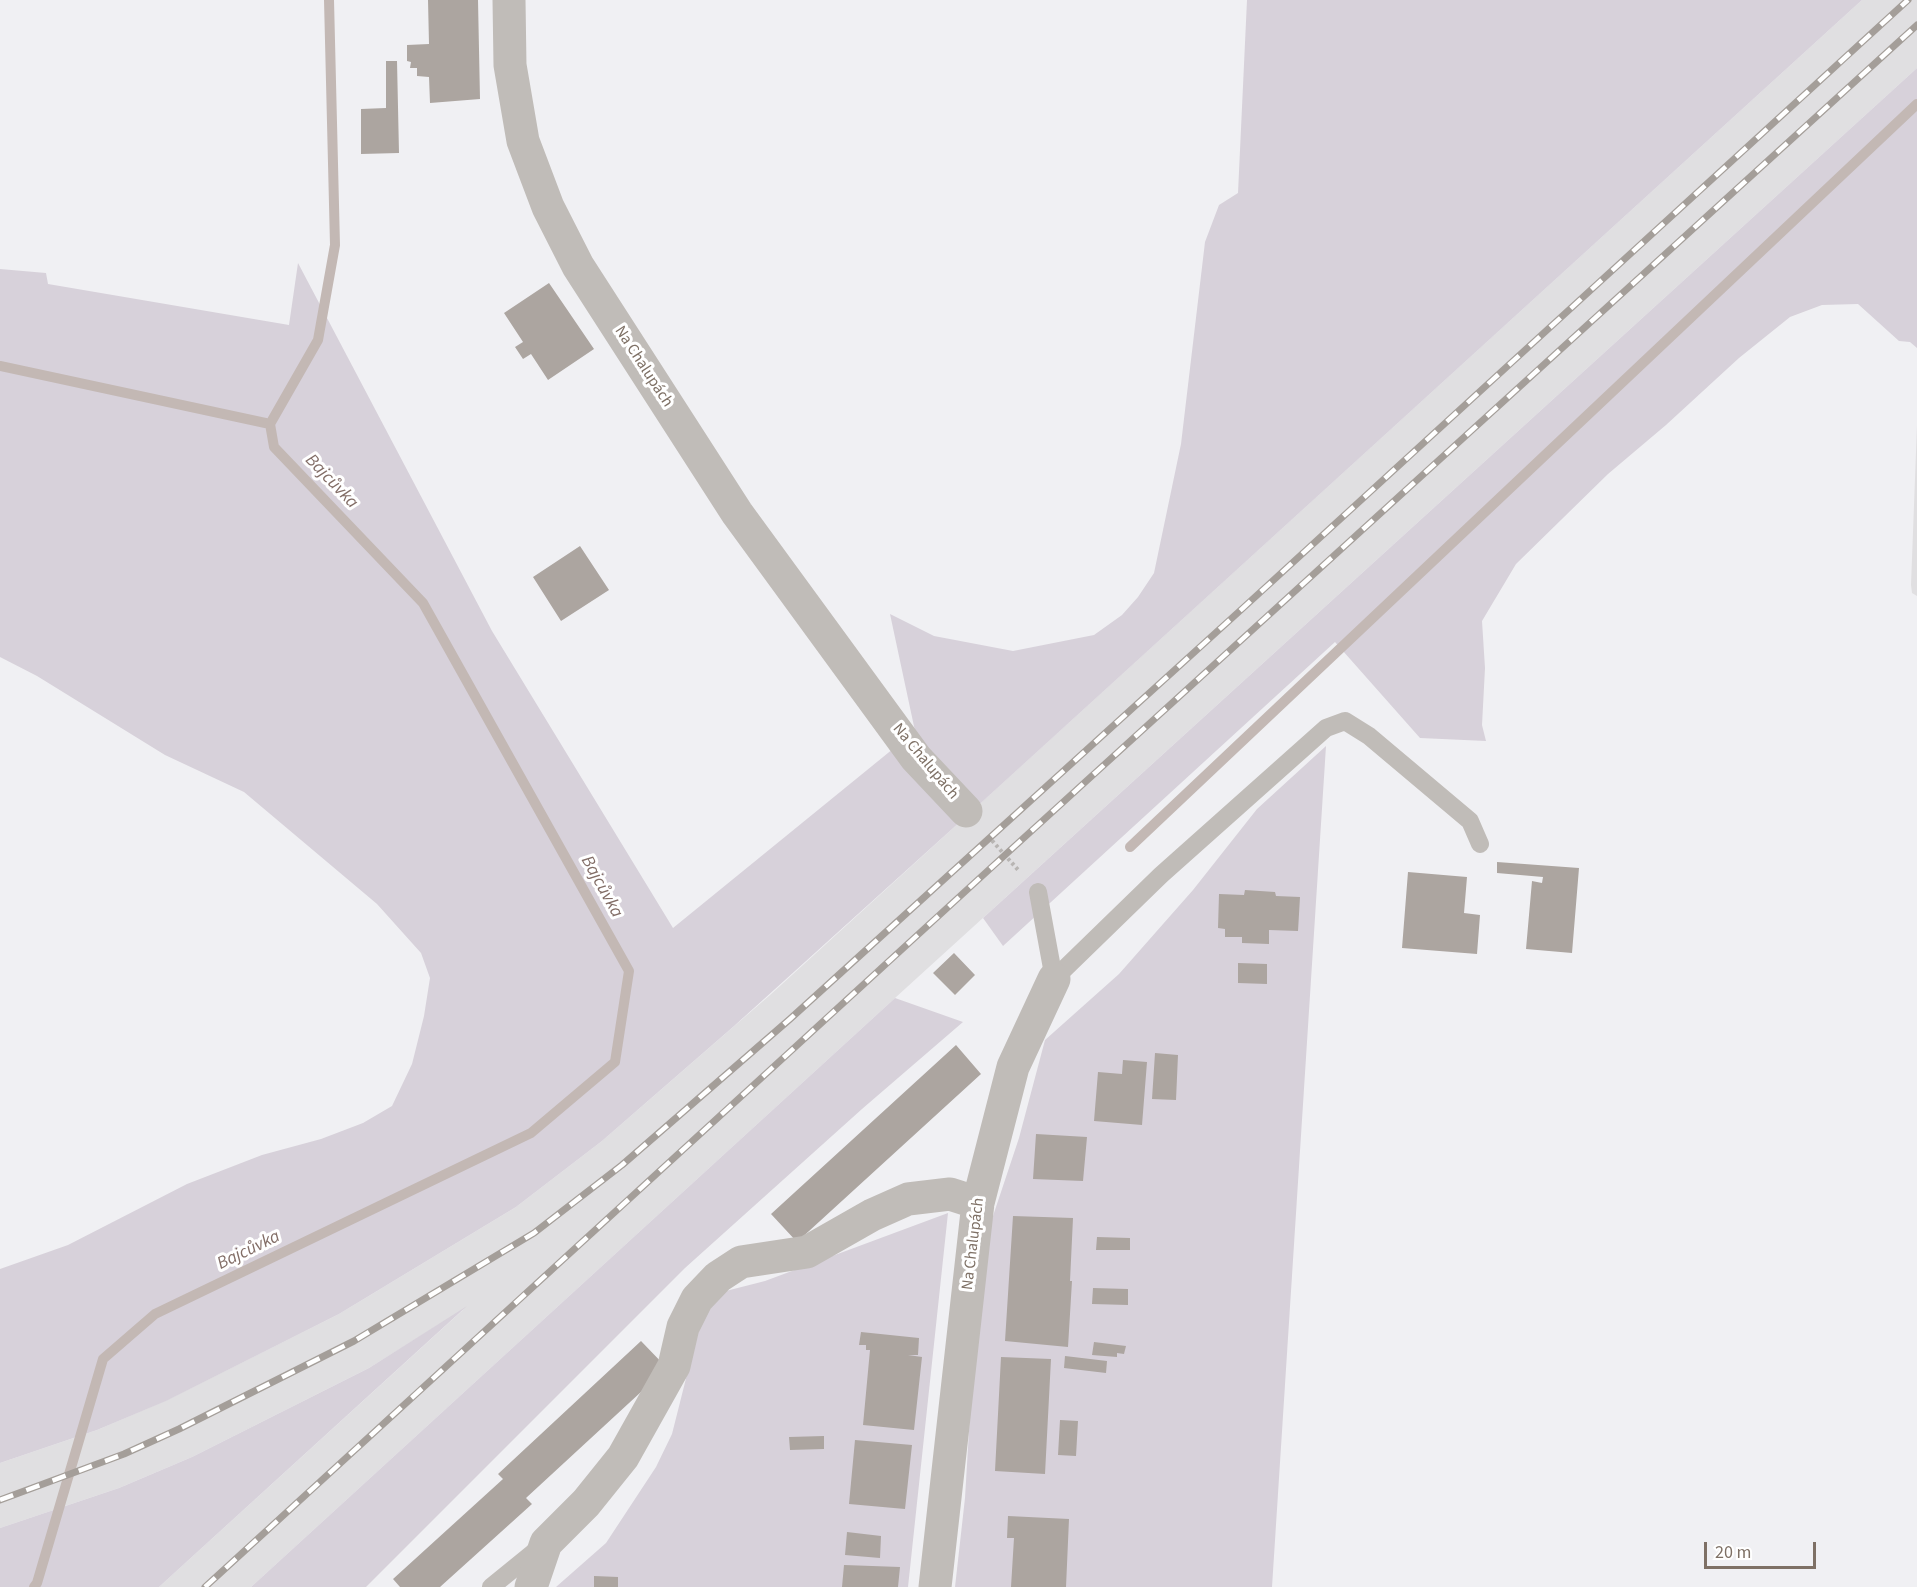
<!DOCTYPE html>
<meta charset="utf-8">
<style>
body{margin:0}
#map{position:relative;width:1917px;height:1587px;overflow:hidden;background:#f0f0f3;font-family:"Source Sans 3",sans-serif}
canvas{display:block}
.scale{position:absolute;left:1704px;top:1542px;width:112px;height:27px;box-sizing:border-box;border:3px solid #7e7065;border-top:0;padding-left:8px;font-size:18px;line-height:21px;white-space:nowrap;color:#7e7065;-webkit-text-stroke:4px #fff;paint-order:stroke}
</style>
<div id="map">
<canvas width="1917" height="1587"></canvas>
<div class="scale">20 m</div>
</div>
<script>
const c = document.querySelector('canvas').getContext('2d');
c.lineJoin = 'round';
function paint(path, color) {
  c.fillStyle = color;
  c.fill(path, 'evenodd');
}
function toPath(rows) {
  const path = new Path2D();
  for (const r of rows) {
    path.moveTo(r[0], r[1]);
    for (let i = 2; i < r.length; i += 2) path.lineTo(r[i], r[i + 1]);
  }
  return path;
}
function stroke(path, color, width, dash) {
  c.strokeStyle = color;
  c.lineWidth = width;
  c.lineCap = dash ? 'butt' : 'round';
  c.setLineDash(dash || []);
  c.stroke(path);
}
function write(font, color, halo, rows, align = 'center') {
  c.font = font + ' "Source Sans 3",sans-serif';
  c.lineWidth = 6;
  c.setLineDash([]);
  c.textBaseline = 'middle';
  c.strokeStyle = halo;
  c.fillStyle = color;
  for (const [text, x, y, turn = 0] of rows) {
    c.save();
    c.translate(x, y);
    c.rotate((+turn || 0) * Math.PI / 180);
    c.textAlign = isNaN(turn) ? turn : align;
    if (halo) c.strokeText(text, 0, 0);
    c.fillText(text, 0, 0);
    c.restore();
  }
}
const built = toPath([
 [1862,0,1917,0,1917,68,895,998,251,1587,159,1587,464,1309,369,1368,192,1457,119,1488,0,1528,0,1463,97,1430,165,1401,339,1314,516,1207,602,1141,770,995],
 [1917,425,1917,596,1912,593,1911,585]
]);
const green = toPath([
 [1247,0,1862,0,982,802,733,1027,602,1141,516,1207,339,1314,166,1401,97,1430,0,1463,0,1269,68,1245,187,1184,262,1155,321,1139,363,1123,392,1106,412,1064,424,1016,430,978,421,953,377,904,244,792,165,755,37,676,0,657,0,269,46,273,48,284,289,325,298,263,492,631,673,928,915,731,890,614,934,636,1013,651,1094,635,1122,615,1138,597,1154,573,1181,444,1205,242,1219,205,1238,193],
 [1917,68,1917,348,1910,342,1899,341,1858,304,1822,305,1790,317,1739,358,1666,425,1608,474,1516,564,1482,621,1485,668,1482,725,1486,741,1420,738,1335,642,1003,946,983,918],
 [1326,746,1272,1587,955,1587,965,1498,971,1397,990,1225,1019,1138,1045,1040,1119,974,1193,890,1257,809],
 [895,998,963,1022,862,1109,685,1268,366,1587,251,1587],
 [948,1213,908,1587,556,1587,606,1543,656,1467,672,1434,703,1311,722,1292,765,1281],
 [467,1306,159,1587,0,1587,0,1528,119,1488,192,1457,369,1368]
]);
const stream = toPath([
 [0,366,270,424],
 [1130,847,1917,104],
 [34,1587,37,1583,103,1359,155,1314,531,1133,615,1062,629,971,423,603,274,447,270,424,318,340,335,245,329,0]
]);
const building = toPath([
 [428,0,478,0,480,99,430,103,429,77,417,76,417,68,410,68,411,62,407,61,407,45,429,44],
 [386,61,397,61,399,153,361,154,361,109,386,108],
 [549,283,594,349,548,380,531,354,523,359,515,347,523,342,504,313],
 [580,546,609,590,561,621,533,577],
 [1497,862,1579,868,1572,953,1526,949,1532,881,1542,883,1543,877,1497,873],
 [1408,872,1467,877,1464,913,1480,915,1477,954,1402,948],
 [1245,890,1275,892,1276,896,1300,897,1298,931,1269,930,1269,944,1242,943,1242,937,1225,937,1225,929,1218,928,1219,894,1244,895],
 [954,953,975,975,955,995,933,973],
 [1238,963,1267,964,1267,984,1238,983],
 [956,1045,981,1074,797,1242,771,1214],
 [1155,1053,1178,1055,1176,1100,1152,1099],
 [1123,1060,1147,1062,1142,1125,1094,1121,1098,1072,1122,1074],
 [1036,1134,1087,1137,1083,1181,1033,1179],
 [1013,1216,1073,1218,1070,1281,1072,1281,1068,1347,1005,1341],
 [1097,1237,1130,1238,1130,1250,1096,1250],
 [1093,1288,1128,1289,1128,1305,1092,1304],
 [861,1332,919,1338,918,1355,908,1355,922,1357,914,1430,863,1425,870,1350,866,1350,866,1345,859,1345],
 [641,1341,667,1368,526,1498,532,1504,440,1587,400,1587,393,1579,503,1479,498,1474],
 [1094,1342,1126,1346,1124,1354,1117,1353,1117,1357,1092,1355],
 [1065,1356,1107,1361,1106,1373,1064,1368],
 [1001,1357,1051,1359,1045,1474,995,1471],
 [1060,1420,1078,1421,1076,1456,1058,1455],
 [824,1436,824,1449,790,1450,789,1437],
 [855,1440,912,1445,905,1509,849,1504],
 [1008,1516,1069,1519,1066,1587,1011,1587,1014,1538,1007,1538],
 [847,1532,881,1536,880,1558,845,1555],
 [844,1565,900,1567,898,1587,842,1587],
 [594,1576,618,1577,618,1587,594,1587]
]);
const path = toPath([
 [988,836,1019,871]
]);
const lane = toPath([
 [1038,892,1054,979],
 [1054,979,1161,875,1326,728,1345,721,1369,736,1470,821,1480,844],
 [491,1587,539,1548]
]);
const street = toPath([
 [509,0,510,65,523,141,548,207,578,266,737,513,916,758,966,811],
 [531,1587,546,1543,586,1503,623,1457,674,1366,683,1327,697,1299,718,1277,741,1262,807,1252,872,1215,908,1199,950,1194,978,1203],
 [935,1587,978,1203,1013,1067,1054,979]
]);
const rail = toPath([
 [0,1500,124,1454,179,1429,354,1341,534,1233,622,1165,790,1019,1243,608,1908,0],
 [205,1587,1005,855,1917,25]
]);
const streetNames = [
 ["Na Chalupách",643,367,57],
 ["Na Chalupách",925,762,50],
 ["Na Chalupách",974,1244,-83]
];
const waterNames = [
 ["Bajcůvka",331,482,46],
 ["Bajcůvka",601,887,61],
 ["Bajcůvka",249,1251,-26]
];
paint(built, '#e0dfe1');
paint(green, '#d7d1da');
stroke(stream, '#c3b8b4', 10);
paint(building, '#aca5a0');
stroke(path, '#b8b5b3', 4, [3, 3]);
stroke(lane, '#c0bcb8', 18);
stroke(street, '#c0bcb8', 33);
stroke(rail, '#a49e99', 7);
stroke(rail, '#fff', 4.5, [14]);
write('16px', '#7e7065', '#fff', streetNames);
write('italic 18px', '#826d66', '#fff', waterNames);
</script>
